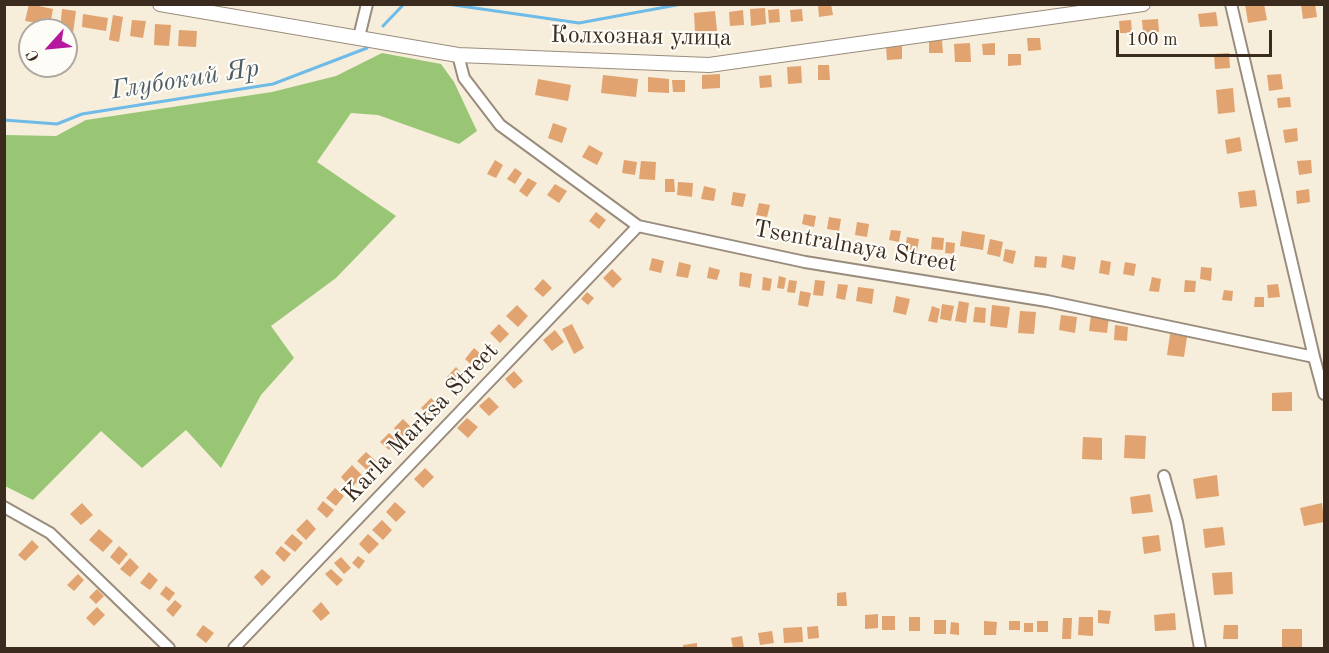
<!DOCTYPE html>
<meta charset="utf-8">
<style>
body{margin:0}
#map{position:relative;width:1329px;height:653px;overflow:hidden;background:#f7eddb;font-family:"Old Standard TT",serif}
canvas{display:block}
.frame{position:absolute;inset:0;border:6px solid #3b2a1e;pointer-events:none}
.north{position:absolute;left:18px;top:18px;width:60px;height:60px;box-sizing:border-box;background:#fdfcf7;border:2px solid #afa8a0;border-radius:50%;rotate:243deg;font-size:16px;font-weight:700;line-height:24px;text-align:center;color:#3b2a1e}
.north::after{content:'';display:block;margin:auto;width:21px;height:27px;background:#b5179e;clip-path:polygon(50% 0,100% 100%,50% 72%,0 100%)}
.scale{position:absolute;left:1116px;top:30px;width:156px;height:27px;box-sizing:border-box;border:3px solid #3b2a1e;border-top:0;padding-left:8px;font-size:18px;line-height:21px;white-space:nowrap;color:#3b2a1e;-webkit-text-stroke:4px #fdfcf7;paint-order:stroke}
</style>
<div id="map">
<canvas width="1329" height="653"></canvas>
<div class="frame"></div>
<div class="north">С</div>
<div class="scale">100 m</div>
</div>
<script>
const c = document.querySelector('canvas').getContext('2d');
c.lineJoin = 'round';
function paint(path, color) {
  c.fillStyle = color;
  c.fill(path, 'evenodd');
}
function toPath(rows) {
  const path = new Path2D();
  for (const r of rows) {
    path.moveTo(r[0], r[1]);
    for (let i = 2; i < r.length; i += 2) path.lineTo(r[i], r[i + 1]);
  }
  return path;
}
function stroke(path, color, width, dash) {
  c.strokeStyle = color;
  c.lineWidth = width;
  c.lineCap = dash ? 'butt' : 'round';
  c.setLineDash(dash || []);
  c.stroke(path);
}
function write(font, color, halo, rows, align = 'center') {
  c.font = font + ' "Old Standard TT",serif';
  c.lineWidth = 4.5;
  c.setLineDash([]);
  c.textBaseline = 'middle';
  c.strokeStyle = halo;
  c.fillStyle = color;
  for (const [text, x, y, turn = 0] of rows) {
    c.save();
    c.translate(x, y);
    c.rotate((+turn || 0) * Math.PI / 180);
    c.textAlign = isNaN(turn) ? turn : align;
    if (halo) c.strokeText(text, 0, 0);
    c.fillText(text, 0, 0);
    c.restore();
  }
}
const green = toPath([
 [382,53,441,64,454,82,477,131,459,144,378,115,351,113,317,162,396,216,336,278,271,326,294,358,261,395,221,468,186,430,142,468,101,431,33,500,5,486,5,135,56,136,86,120,272,92,336,76]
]);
const stream = toPath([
 [447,4,579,23,682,4],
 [383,26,404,4],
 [4,120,57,124,82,114,273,84,367,48]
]);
const building = toPath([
 [29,4,53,9,50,25,25,21],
 [831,4,833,15,819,17,818,5],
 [1245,4,1264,4,1267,20,1248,23],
 [1301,4,1315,4,1317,17,1303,19],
 [765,8,766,24,751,26,750,9],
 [62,9,76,11,72,41,66,40,66,30,60,30],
 [779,9,780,22,769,23,768,10],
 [802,9,803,21,791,22,790,10],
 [743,10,744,25,730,26,729,12],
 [715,11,717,31,695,32,694,13],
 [1216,12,1218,26,1200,27,1198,14],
 [83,14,108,18,106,31,82,27],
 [113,15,123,17,119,42,109,40],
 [1158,19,1159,32,1143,33,1142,20],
 [132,20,146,21,143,38,130,36],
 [1131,20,1132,33,1120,33,1119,21],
 [155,24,171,25,169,46,154,45],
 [179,30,197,31,196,47,178,46],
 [1027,38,1040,38,1041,50,1028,51],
 [942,40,943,53,929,53,929,41],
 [970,43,971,62,955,62,954,44],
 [995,43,995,55,983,55,982,44],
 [902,46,902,59,887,60,886,47],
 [1229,53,1230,68,1215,69,1214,54],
 [1008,54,1021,54,1021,65,1008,66],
 [818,65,829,65,830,80,818,80],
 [801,66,802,83,788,84,787,67],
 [720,74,720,88,702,89,702,75],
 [1281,74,1283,89,1269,91,1267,75],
 [603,75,638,79,636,97,601,93],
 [771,75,772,87,760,88,759,76],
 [648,77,669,79,669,93,648,92],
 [538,79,571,85,568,101,535,95],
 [672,80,685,80,685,92,673,92],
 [1233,88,1235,112,1218,114,1216,90],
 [1290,97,1291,107,1278,108,1277,98],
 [553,123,567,128,562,143,548,138],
 [1297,128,1298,141,1285,143,1283,130],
 [1240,137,1242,151,1227,154,1225,140],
 [589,145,603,153,597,165,582,157],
 [495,160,503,165,496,178,487,174],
 [624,160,637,162,635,175,622,173],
 [1311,160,1312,173,1299,175,1297,161],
 [641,161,656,162,655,180,639,179],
 [515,168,522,173,515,184,507,179],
 [528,178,537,183,527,197,519,191],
 [665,179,674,179,675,192,665,192],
 [678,182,693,183,692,197,677,195],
 [555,184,567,191,559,203,547,195],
 [704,186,716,189,714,201,701,199],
 [1309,189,1310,202,1297,204,1296,191],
 [1255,190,1257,206,1240,208,1238,192],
 [733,192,746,194,743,207,731,205],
 [759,203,770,205,767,217,756,215],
 [596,212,606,220,599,229,589,221],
 [804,214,816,216,814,227,802,224],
 [829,217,841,219,839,231,827,229],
 [857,222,869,224,867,237,855,235],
 [891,230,901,231,899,242,889,240],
 [962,231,985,235,983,250,960,246],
 [907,237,919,239,916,257,904,255],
 [932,237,944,238,943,250,931,249],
 [990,239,1003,242,1000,257,987,254],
 [946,242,955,243,954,254,945,253],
 [1005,249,1016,251,1013,264,1003,261],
 [1063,255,1076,257,1074,270,1061,267],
 [1035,256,1047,257,1046,268,1034,267],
 [652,258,664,261,661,273,649,270],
 [1101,260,1111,262,1109,275,1099,273],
 [679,262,691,265,688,278,676,276],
 [1125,262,1136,264,1134,276,1123,274],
 [709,267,720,270,717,280,707,278],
 [1201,267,1212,268,1211,281,1200,279],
 [612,269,622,279,613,288,603,278],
 [740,272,752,274,750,288,739,286],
 [779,276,786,278,784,289,777,288],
 [763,277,772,279,770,291,762,290],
 [1152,277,1161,279,1159,292,1149,291],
 [543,279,552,288,543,297,534,289],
 [789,280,797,281,795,293,787,292],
 [815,280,825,281,823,296,813,295],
 [1185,280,1196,281,1195,292,1184,292],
 [838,284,848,285,845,300,836,298],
 [1278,284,1280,297,1268,298,1267,285],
 [858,287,874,289,872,304,856,301],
 [1224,290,1233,291,1232,301,1222,300],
 [800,291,811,293,808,307,798,305],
 [587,292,594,298,588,305,581,299],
 [896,296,910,299,906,315,893,312],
 [1255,297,1264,297,1264,307,1254,307],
 [959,301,969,303,966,323,955,321],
 [942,304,954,306,951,321,940,319],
 [517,305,528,316,518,327,506,316],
 [992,305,1010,307,1007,328,990,326],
 [932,306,940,309,937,323,928,321],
 [975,307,986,308,985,323,973,322],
 [1020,311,1036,312,1034,334,1018,333],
 [1061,315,1077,317,1075,333,1059,330],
 [1091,315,1109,317,1107,333,1089,331],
 [499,324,509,334,500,343,490,333],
 [572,324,584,348,574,354,562,329],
 [1115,325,1128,327,1127,341,1114,340],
 [555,330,564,342,552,351,543,340],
 [1170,334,1187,337,1184,357,1167,355],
 [474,348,483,356,474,367,465,359],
 [456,367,464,376,454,386,446,378],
 [514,371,523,381,514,389,505,379],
 [1292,392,1292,411,1272,411,1272,393],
 [489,397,499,407,489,416,479,406],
 [431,398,438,405,429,415,421,408],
 [467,418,478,427,468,438,457,428],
 [403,419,412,428,402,437,394,428],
 [389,433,398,441,389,450,380,442],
 [1125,435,1146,436,1145,459,1124,458],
 [1083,437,1102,438,1102,460,1082,459],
 [366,452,377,462,368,471,357,461],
 [352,465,363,476,351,488,341,477],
 [425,468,434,477,423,488,414,479],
 [1217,475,1219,496,1196,499,1193,479],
 [335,488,344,496,336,506,326,498],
 [1150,494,1153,512,1132,514,1130,497],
 [323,501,334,510,327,518,317,509],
 [395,502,406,512,396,522,386,512],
 [82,503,93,515,81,525,70,514],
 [1322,503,1324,522,1304,526,1300,508],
 [307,519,316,529,306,540,296,530],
 [382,520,392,530,383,540,372,530],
 [1223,527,1225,545,1205,548,1203,529],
 [99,529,113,541,103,552,89,540],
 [292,534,303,543,295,552,284,543],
 [368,534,379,544,369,554,359,544],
 [1159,535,1161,551,1144,554,1142,537],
 [32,540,39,547,25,561,18,555],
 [119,546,128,554,119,565,110,557],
 [281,546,291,554,284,562,275,553],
 [358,556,365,561,359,569,352,563],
 [341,557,351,568,344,574,334,563],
 [130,558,139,567,130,577,120,569],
 [262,569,271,577,262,586,254,577],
 [331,569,343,580,337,586,325,574],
 [149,572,158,580,150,590,140,583],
 [1232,572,1233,594,1214,595,1212,573],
 [78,574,84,580,74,591,67,585],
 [166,586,175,593,169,601,160,594],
 [97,589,104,596,96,604,89,597],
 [846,592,847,606,837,606,837,593],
 [175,600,182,606,173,617,166,610],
 [321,602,330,613,321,621,312,611],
 [97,607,105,615,94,626,86,618],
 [1098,610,1111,611,1109,624,1098,623],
 [1175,613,1176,630,1155,631,1154,615],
 [878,614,878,628,865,629,865,615],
 [882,616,895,616,895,630,882,630],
 [909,617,920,617,920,631,909,631],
 [1079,617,1093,617,1093,636,1078,635],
 [1063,618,1072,618,1071,639,1062,639],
 [934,620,946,620,946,634,934,634],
 [984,621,997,622,996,635,984,635],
 [1009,621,1020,621,1020,630,1009,630],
 [1037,621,1048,621,1048,632,1037,632],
 [951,622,959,623,959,635,950,634],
 [1024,623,1033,623,1033,632,1024,632],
 [203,625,214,633,206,643,196,635],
 [1224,625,1238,625,1238,639,1223,639],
 [818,626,819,638,808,639,807,627],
 [802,627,803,642,784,643,783,628],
 [1282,629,1302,629,1302,648,1282,648],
 [772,631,774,643,760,645,758,633],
 [742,636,744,648,733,648,731,638],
 [697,643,697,648,683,648,683,645]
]);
const minor = toPath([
 [1231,4,1314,357,1324,394],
 [359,37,367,4],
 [458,55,464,78,500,125,638,226,805,262,1047,301,1314,357],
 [1164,476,1177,522,1200,648],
 [4,507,50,533,169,648],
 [234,648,638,226]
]);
const tertiary = toPath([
 [160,4,458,55,709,65,1143,4]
]);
const streetNames = [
 ["Колхозная улица",641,37,1],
 ["Tsentralnaya Street",855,247,10],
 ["Karla Marksa Street",421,423,-46]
];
const waterNames = [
 ["Глубокий Яр",185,80,-9]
];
paint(green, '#99c675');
stroke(stream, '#6fbbe8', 3);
paint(building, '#e1a36f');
stroke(minor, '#998c7c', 14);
stroke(tertiary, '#998c7c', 16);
stroke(minor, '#fff', 10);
stroke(tertiary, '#fff', 14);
write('24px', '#3b2a1e', '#fdfcf7', streetNames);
write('italic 26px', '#4d5d65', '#fdfcf7', waterNames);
</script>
